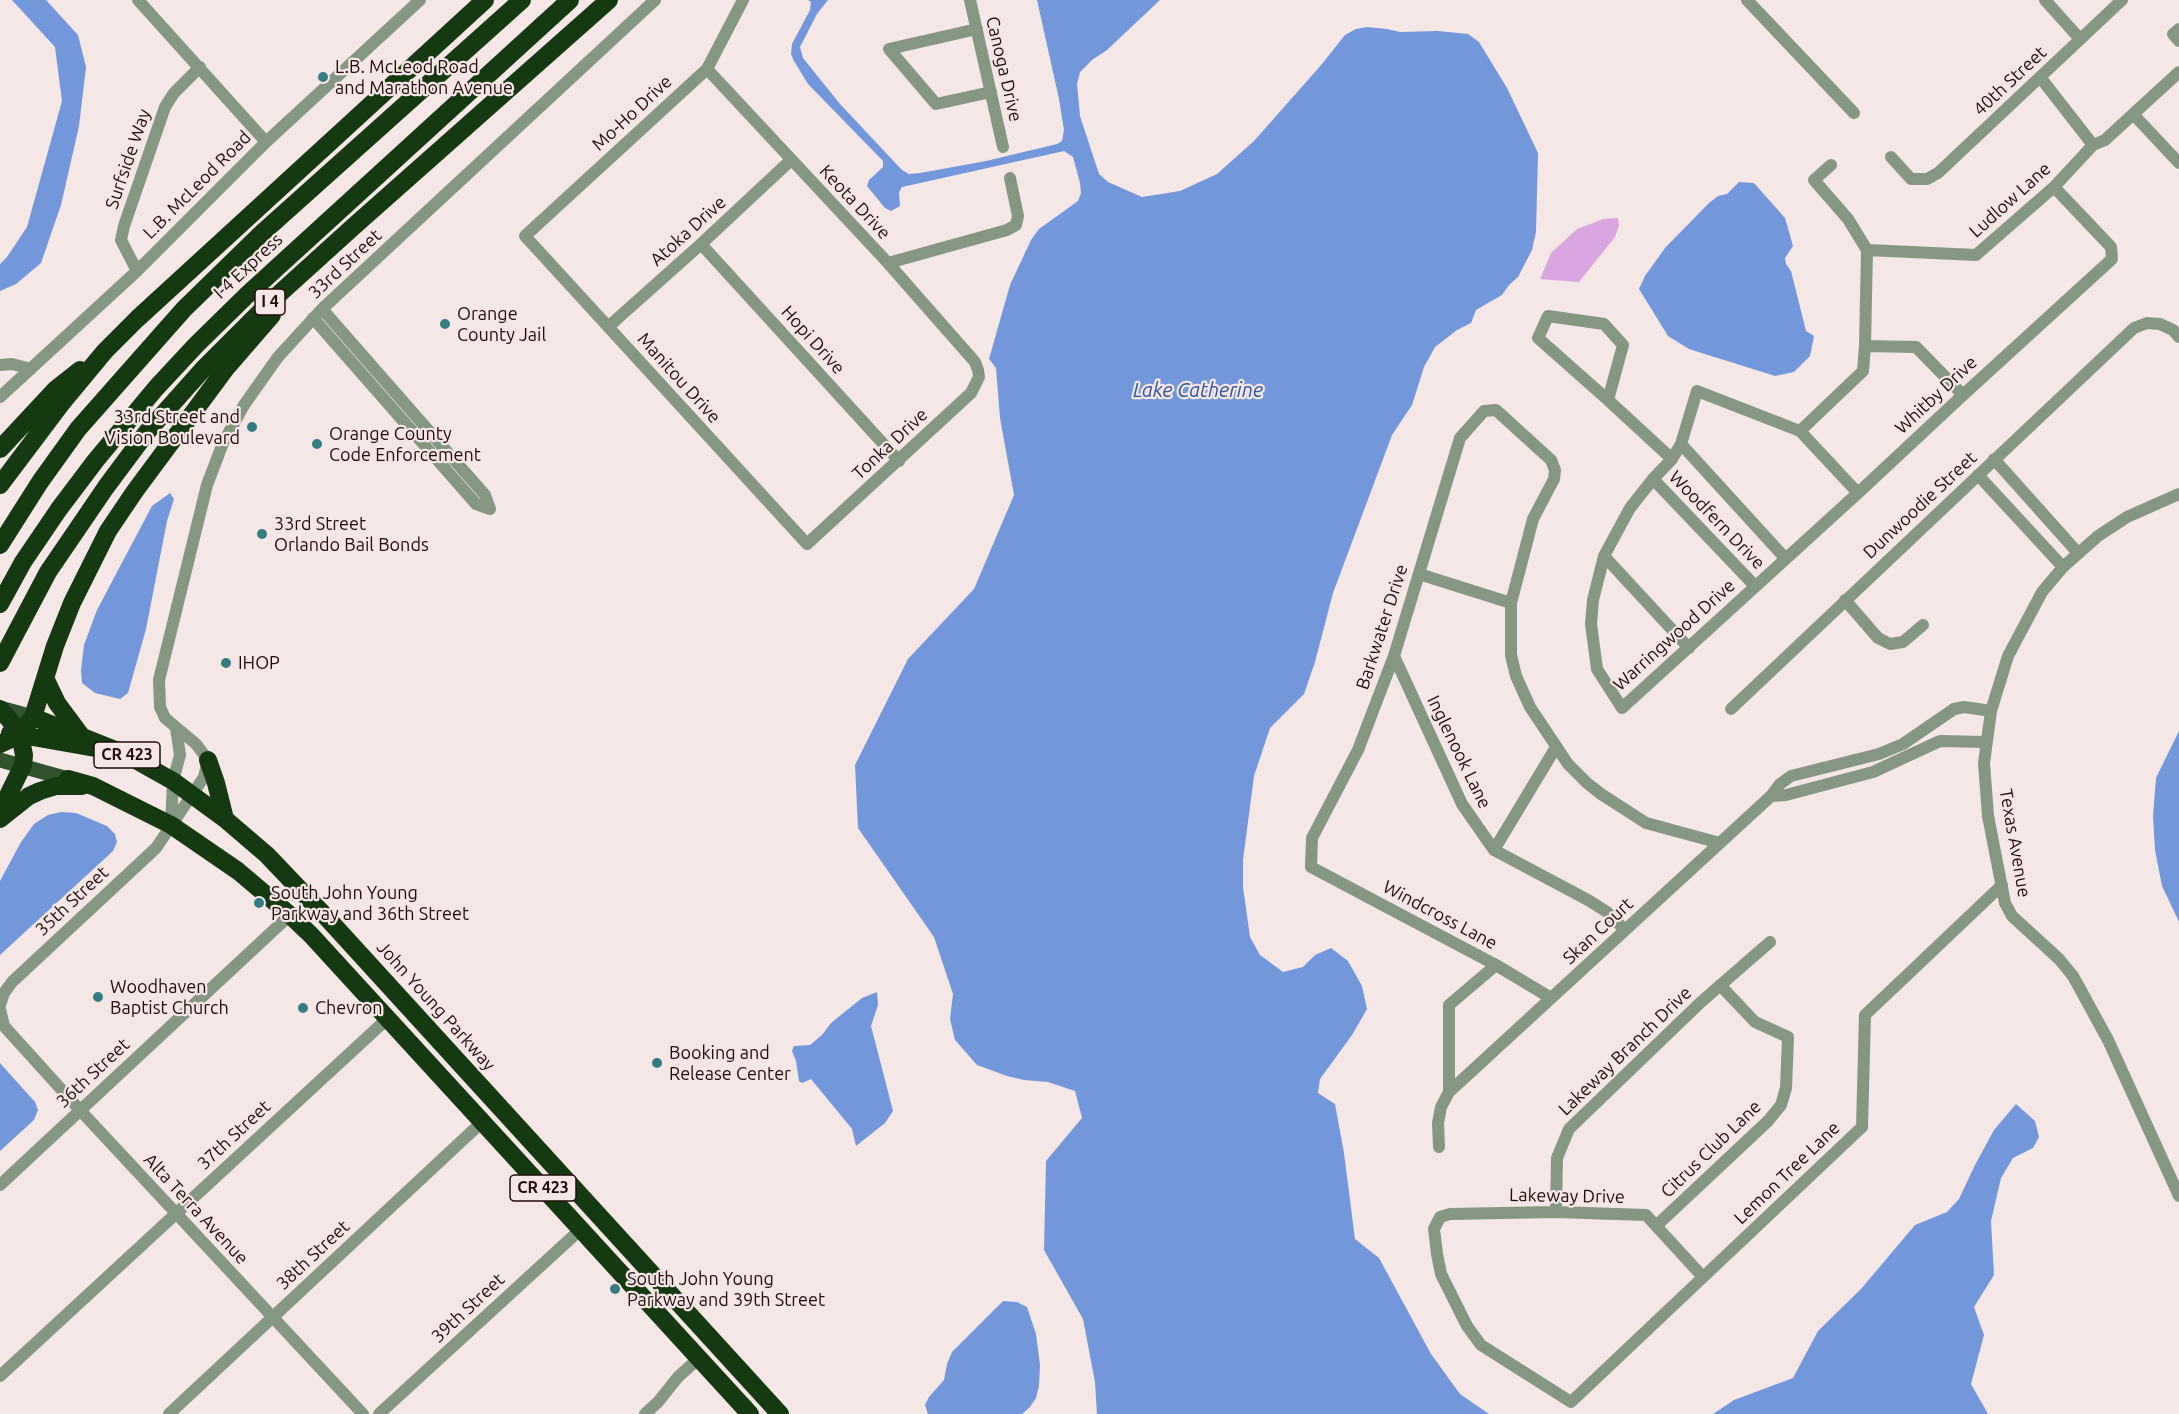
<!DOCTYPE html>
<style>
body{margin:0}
canvas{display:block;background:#f5e7e6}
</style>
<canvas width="2179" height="1414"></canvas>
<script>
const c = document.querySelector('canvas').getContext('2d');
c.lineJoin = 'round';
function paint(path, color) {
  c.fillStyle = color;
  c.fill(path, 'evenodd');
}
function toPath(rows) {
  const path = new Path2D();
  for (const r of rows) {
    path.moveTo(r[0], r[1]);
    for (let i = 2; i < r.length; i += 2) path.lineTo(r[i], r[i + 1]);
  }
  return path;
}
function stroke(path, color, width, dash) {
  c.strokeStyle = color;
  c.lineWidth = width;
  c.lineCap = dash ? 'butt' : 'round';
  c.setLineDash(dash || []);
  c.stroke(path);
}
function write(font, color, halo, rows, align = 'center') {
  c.font = font + ' Ubuntu,sans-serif';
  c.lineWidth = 4.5;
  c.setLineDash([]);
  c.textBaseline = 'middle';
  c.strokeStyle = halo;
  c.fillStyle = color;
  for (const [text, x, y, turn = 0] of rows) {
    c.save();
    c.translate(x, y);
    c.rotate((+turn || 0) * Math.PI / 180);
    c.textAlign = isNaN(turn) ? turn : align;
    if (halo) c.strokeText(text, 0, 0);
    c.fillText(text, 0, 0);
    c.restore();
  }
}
const green = toPath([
 [1618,218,1619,226,1615,237,1579,282,1540,279,1551,253,1577,229,1603,219]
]);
const water = toPath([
 [12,0,46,0,78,35,86,67,79,126,61,205,41,263,16,284,0,291,0,264,7,257,27,227,62,101,55,47],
 [808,0,828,0,817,14,800,47,803,58,840,104,902,170,909,174,920,173,986,161,1057,144,1062,141,1064,130,1059,99,1037,0,1160,0,1107,50,1092,60,1080,72,1077,84,1080,116,1099,174,1108,182,1142,197,1180,191,1217,174,1254,141,1322,64,1345,35,1356,29,1367,27,1387,29,1400,32,1438,31,1468,34,1479,42,1507,88,1538,153,1536,232,1532,250,1518,277,1509,285,1502,295,1476,310,1471,323,1457,330,1435,347,1424,367,1412,405,1392,435,1333,593,1315,662,1304,694,1270,728,1254,776,1243,860,1243,887,1250,937,1260,955,1283,972,1303,967,1315,955,1331,948,1348,961,1362,986,1367,1009,1352,1035,1320,1079,1318,1093,1335,1104,1344,1153,1355,1239,1379,1258,1431,1354,1460,1394,1489,1414,1097,1414,1095,1382,1083,1319,1044,1250,1046,1161,1082,1118,1075,1091,1048,1082,1024,1080,1007,1076,977,1065,955,1040,950,1019,953,994,934,937,858,828,855,765,908,659,974,589,1014,495,1000,418,996,368,989,359,1010,285,1031,240,1039,229,1078,201,1081,193,1080,183,1073,157,1064,151,902,187,899,192,900,206,891,211,885,208,867,186,869,180,883,167,883,161,808,84,794,61,791,54,792,44,810,10,811,2],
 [1739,182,1754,183,1785,218,1793,246,1785,258,1786,264,1791,271,1806,331,1814,336,1810,356,1794,372,1775,376,1689,349,1668,336,1639,289,1645,276,1665,248,1709,203,1718,196,1727,194],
 [170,493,174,499,167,521,146,629,128,693,120,699,95,693,82,683,81,670,84,645,97,610,152,506],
 [2179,731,2179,922,2162,886,2155,850,2153,816,2156,778],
 [61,812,76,813,107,826,115,834,117,842,113,851,0,955,0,881,21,842,34,824,48,815],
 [877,992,878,1005,871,1026,893,1111,885,1123,856,1146,852,1129,811,1079,802,1083,799,1081,796,1061,792,1051,794,1046,810,1045,822,1035,831,1023,862,998],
 [0,1063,35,1102,38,1110,34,1120,0,1151],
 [2016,1104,2035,1121,2039,1137,2033,1148,2013,1158,2001,1178,1991,1221,1994,1275,1974,1307,1984,1335,1971,1384,1988,1414,1713,1414,1734,1400,1793,1378,1818,1331,1861,1289,1915,1225,1947,1212,1959,1199,1975,1165,1994,1130],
 [1003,1301,1017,1302,1027,1307,1036,1334,1040,1365,1039,1386,1036,1398,1030,1407,1022,1414,928,1414,925,1405,929,1397,944,1380,947,1364,952,1352]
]);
const minor = toPath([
 [138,0,266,142],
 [970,0,1003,147],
 [1747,0,1854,113],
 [2045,0,2080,39],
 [977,29,889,49,936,104,991,92],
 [2179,29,2173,34,2179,41],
 [707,69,888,263,975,362,978,370,979,377,971,393,807,544,525,236,707,69,743,0],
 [2040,77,2093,145],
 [2133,114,2179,163],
 [2093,145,2105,140,2179,72],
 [1891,157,1911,179,1927,179,1938,173,2122,0],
 [1831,165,1814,180,1848,219,1867,250,1865,346],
 [701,244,899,461],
 [1867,250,1976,255,2054,187,2093,145],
 [888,263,1007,230,1016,225,1018,216,1010,178],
 [137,271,121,240,124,226,165,107,174,93,200,67],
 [322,309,485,495,490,509],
 [1548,316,1604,324,1623,345,1608,400,1538,338,1548,316],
 [313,318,476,504,490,509],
 [608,327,701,244,791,160],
 [0,365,12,364,31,369],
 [0,397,137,271,266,142,420,0],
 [1608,400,1672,459],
 [1800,431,1863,371,1865,346,1916,347,1963,395],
 [1681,444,1785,558],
 [1994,459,2078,553],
 [1978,475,2063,567],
 [1653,479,1755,586],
 [1858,493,1800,431,1697,391,1681,444,1672,459,1653,479,1630,508,1604,556,1593,600,1591,624,1597,669,1622,708,1858,493,1963,395,2112,259,2111,247,2054,187],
 [2179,494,2127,517,2098,536,2063,567,2042,592,2008,656,1991,711,1984,763,1988,816,2005,903,2012,916,2059,959,2073,976,2108,1040,2179,1196],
 [1604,556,1689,648],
 [1419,574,1511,603],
 [1845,600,1878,638,1890,644,1903,642,1923,625],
 [1394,656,1462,804,1494,850,1588,900,1607,912,1625,930],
 [1731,709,2134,328,2147,323,2160,324,2173,330,2179,337],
 [1771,796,1786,795,1873,772,1940,741,1986,742],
 [171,825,173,781,180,755,176,728],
 [1494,850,1556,747],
 [1551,998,1496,965,1311,867,1312,838,1358,750,1394,656,1460,438,1484,411,1496,410,1551,460,1555,470,1554,479,1533,519,1511,603,1511,655,1516,676,1530,707,1568,764,1587,783,1601,794,1646,823,1720,843],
 [0,1005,4,993,12,982,156,848,204,777,208,760,196,744,165,718,160,707,159,680,207,485,223,443,244,405,278,357,322,309,655,0],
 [0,1009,4,1026,79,1109,363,1414],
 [1449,1092,1449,1005,1496,965],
 [1439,1147,1438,1123,1441,1107,1449,1092,1771,796,1780,784,1791,776,1879,754,1903,744,1954,709,1964,707,1991,711],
 [0,1185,290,915],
 [1556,1212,1557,1158,1569,1129,1701,1002,1770,942],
 [1656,1226,1768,1121,1781,1105,1786,1088,1788,1037,1755,1022,1720,985],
 [1703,1277,1646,1215,1556,1212,1450,1214,1440,1217,1434,1229,1437,1254,1441,1274,1467,1326,1481,1345,1571,1402,1862,1127,1865,1015,2002,885],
 [0,1376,387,1019],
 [169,1414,482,1122],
 [379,1414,581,1229],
 [645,1414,658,1402,678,1377,699,1358]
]);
const major = toPath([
 [0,708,33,717],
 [0,760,68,779]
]);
const highway = toPath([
 [0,449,56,389,80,370],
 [0,485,61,404,105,351,137,319,485,0],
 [0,545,40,482,78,429,184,309,262,233,522,0],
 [0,604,23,562,59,509,96,460,156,388,196,345,247,295,570,0],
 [0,663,48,572,106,487,147,432,205,367,268,304,353,227,609,0],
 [45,678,57,703,80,734],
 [0,709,14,725,22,745,24,755,23,765,0,812],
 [33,717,123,753,173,781,225,819,267,855,328,919,780,1414],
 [10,733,95,748],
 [0,744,19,735,33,717,55,646,72,603,108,531,135,491,227,367,272,315],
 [208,760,216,783,225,819],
 [68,779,93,786,171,825,238,871,290,915,311,935,750,1414],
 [0,819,29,796,40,791,56,786,82,786]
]);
const markers = [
 [323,77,6,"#347c82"],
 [445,324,6,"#347c82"],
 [252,427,6,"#347c82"],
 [317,444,6,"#347c82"],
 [262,534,6,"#347c82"],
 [226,663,6,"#347c82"],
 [259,903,6,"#347c82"],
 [98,997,6,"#347c82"],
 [303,1008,6,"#347c82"],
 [657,1063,6,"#347c82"],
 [615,1289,6,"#347c82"]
];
const shields = [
 [270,302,30],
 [127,755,66],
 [543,1188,66]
];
const shieldNames = [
 ["I 4",270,302],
 ["CR 423",127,755],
 ["CR 423",543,1188]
];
const poiNames = [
 ["L.B. McLeod Road",335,67],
 ["and Marathon Avenue",335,88],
 ["Orange",457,314],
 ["County Jail",457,335],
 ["33rd Street and",240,417,"right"],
 ["Vision Boulevard",240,438,"right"],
 ["Orange County",329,434],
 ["Code Enforcement",329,455],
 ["33rd Street",274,524],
 ["Orlando Bail Bonds",274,545],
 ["IHOP",238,663],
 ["South John Young",271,893],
 ["Parkway and 36th Street",271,914],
 ["Woodhaven",110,987],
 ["Baptist Church",110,1008],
 ["Chevron",315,1008],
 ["Booking and",669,1053],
 ["Release Center",669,1074],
 ["South John Young",627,1279],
 ["Parkway and 39th Street",627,1300]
];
const streetNames = [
 ["Canoga Drive",1004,69,77],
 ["40th Street",2010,81,-43],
 ["Mo-Ho Drive",632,113,-43],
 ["Surfside Way",128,159,-71],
 ["L.B. McLeod Road",197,185,-45],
 ["Ludlow Lane",2010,200,-42],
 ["Keota Drive",855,202,47],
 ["Atoka Drive",688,231,-42],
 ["33rd Street",345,264,-43],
 ["I-4 Express",248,266,-43],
 ["Hopi Drive",813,340,48],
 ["Manitou Drive",679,378,48],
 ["Whitby Drive",1936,395,-43],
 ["Tonka Drive",890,444,-43],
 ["Dunwoodie Street",1920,505,-43],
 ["Woodfern Drive",1717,520,46],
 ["Barkwater Drive",1382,627,-72],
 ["Warringwood Drive",1674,635,-42],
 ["Inglenook Lane",1459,752,64],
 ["Texas Avenue",2015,843,80],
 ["35th Street",72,901,-43],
 ["Windcross Lane",1440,915,28],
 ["Skan Court",1598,931,-43],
 ["John Young Parkway",436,1006,48],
 ["Lakeway Branch Drive",1625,1051,-44],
 ["36th Street",93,1073,-43],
 ["37th Street",234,1135,-43],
 ["Citrus Club Lane",1711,1149,-44],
 ["Lemon Tree Lane",1787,1173,-44],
 ["Lakeway Drive",1567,1196,1],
 ["Alta Terra Avenue",196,1209,47],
 ["38th Street",313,1255,-43],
 ["39th Street",468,1308,-43]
];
const waterNames = [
 ["Lake Catherine",1198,390]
];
paint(green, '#daa6e2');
paint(water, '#7297db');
stroke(minor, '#859783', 12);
stroke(major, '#335230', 15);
stroke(highway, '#153a12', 18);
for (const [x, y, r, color] of markers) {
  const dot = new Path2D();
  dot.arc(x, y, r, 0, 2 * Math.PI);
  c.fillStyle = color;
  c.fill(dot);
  stroke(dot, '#f5e7e6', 2);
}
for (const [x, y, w] of shields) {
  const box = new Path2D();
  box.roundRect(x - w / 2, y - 13, w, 26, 4.5);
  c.fillStyle = '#f5e7e6';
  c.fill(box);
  stroke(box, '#220c0b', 1.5);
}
write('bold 16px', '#220c0b', null, shieldNames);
write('18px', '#220c0b', '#f5e7e6', poiNames, 'left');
write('18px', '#220c0b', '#f5e7e6', streetNames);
write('italic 20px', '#2953a4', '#f5e7e6', waterNames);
</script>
